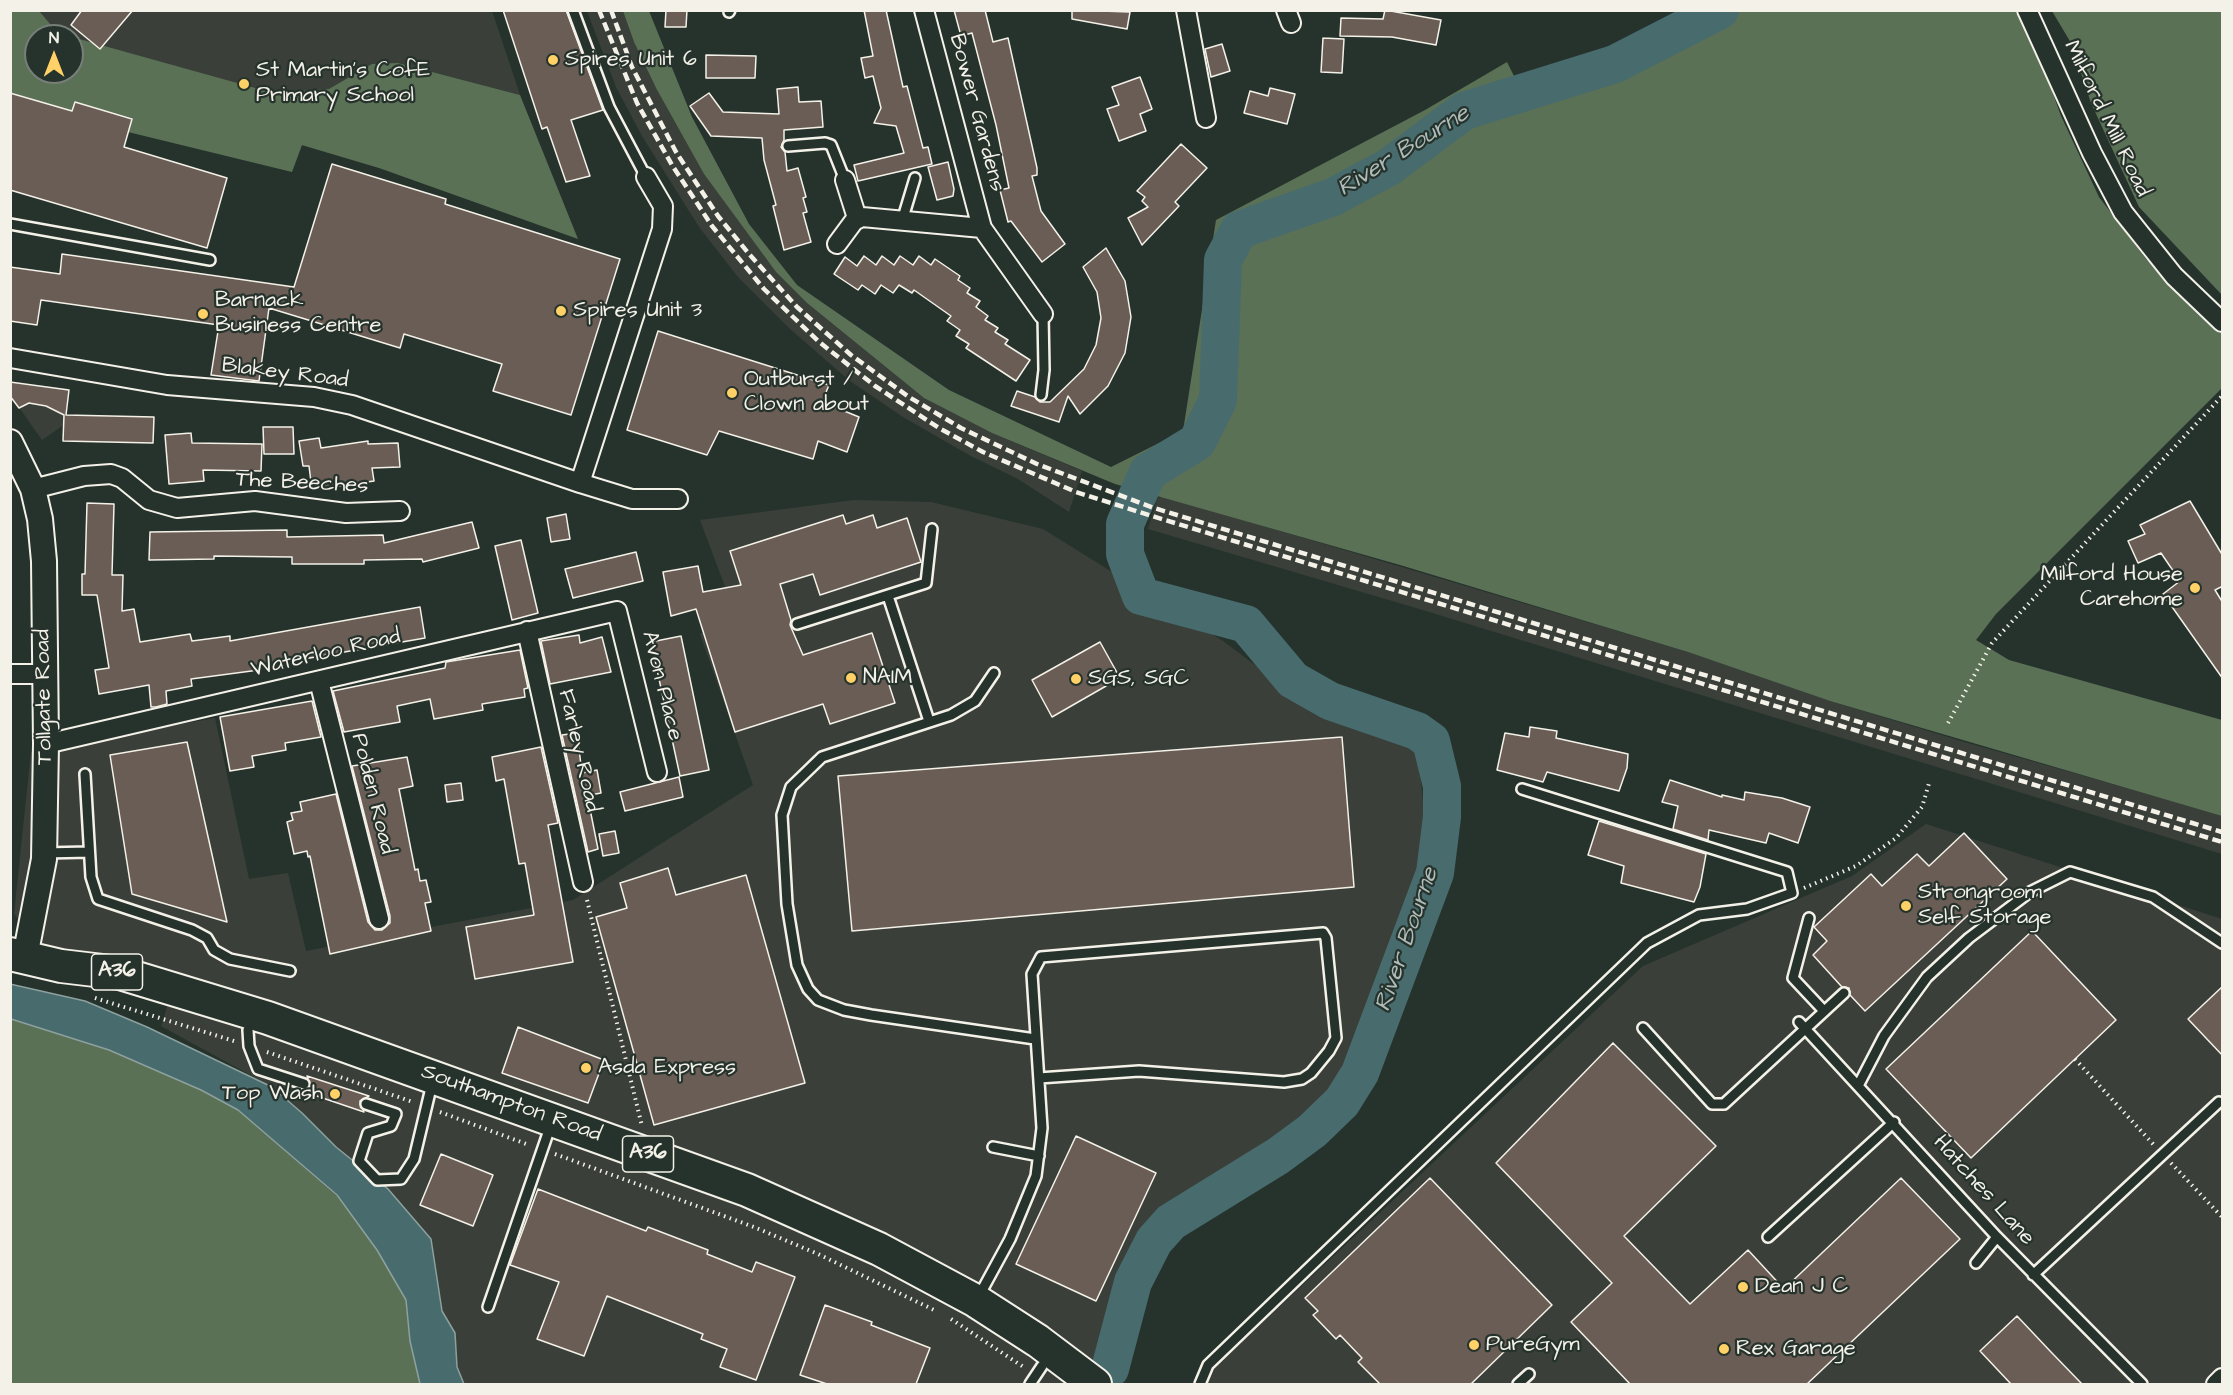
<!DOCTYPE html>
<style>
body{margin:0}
#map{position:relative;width:2233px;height:1395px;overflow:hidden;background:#26332d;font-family:"Architects Daughter",sans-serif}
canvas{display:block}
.frame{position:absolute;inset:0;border:12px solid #f4f1e8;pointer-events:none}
.north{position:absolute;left:24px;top:24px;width:60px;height:60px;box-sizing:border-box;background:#26332d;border:2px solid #787f78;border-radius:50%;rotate:0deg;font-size:16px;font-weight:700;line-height:24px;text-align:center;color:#f4f1e8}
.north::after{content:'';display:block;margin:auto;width:21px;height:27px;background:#ffd166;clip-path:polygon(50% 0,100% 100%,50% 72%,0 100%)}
</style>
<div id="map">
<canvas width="2233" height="1395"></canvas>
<div class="frame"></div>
<div class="north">N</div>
</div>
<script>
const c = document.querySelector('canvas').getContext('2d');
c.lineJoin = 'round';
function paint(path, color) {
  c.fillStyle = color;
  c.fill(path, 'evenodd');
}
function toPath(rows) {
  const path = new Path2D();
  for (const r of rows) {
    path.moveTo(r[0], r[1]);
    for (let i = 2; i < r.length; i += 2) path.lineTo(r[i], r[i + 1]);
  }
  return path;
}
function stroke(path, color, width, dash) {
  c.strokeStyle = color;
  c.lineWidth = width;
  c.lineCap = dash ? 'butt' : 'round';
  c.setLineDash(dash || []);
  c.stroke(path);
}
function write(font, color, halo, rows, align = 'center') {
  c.font = font + ' "Architects Daughter",sans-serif';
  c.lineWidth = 4.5;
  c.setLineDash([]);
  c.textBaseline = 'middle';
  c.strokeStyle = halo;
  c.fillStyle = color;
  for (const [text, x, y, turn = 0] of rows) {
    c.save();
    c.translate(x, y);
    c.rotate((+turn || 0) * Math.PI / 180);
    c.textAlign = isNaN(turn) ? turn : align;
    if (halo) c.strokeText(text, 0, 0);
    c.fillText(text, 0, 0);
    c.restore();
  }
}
const built = toPath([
 [11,11,492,11,520,95,399,63,379,168,53,72,72,72,72,36,36,36],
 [587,11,623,11,634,42,656,88,704,174,776,272,807,303,924,398,992,433,1082,471,1069,512,1018,479,969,455,903,417,850,381,790,329,738,277,699,227,642,136,616,87],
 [11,382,69,390,65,424,42,440,11,396],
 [1162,496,1688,652,1830,701,1961,741,2214,813,2222,816,2222,854,1416,608,1148,529,1157,499],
 [854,500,931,502,1043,529,1223,641,1319,713,1418,748,1429,869,1383,994,1337,1099,1168,1217,1134,1258,1100,1365,1125,1384,464,1384,457,1367,455,1333,442,1311,431,1239,388,1189,336,1147,272,1087,161,1026,174,985,47,948,14,914,31,752,215,718,249,879,288,873,306,951,573,900,753,785,700,634,736,616,700,520],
 [1926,824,2222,919,2222,1384,1205,1384,1214,1368,1643,966,1852,876]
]);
const green = toPath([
 [10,11,39,11,56,31,70,36,36,36,36,72,72,72,72,37,273,93,329,89,372,64,398,63,520,95,578,239,379,168,302,145,292,172,128,132,132,118,75,102,72,111,11,93],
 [623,11,649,11,692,117,749,224,797,285,949,390,1111,467,1183,431,1216,220,1425,110,1507,62,1528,104,1671,51,1739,11,2020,11,2028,24,2061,116,2099,197,2146,259,2222,332,2222,388,1996,614,1976,640,2009,660,2222,720,2222,816,1830,701,1688,652,1400,565,1115,484,992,433,924,398,807,303,776,272,704,174,656,88,634,42],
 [2052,11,2222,11,2222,295,2139,207,2091,103,2071,43],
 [10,1019,109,1050,201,1090,238,1110,337,1196,377,1250,406,1300,410,1341,420,1384,11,1384]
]);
const water = toPath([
 [10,984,85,1001,147,1027,272,1087,302,1113,336,1147,388,1189,431,1239,442,1311,455,1333,457,1367,464,1384,420,1384,410,1341,406,1300,377,1250,337,1195,238,1110,201,1090,109,1050,11,1019,10,984]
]);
const river = toPath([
 [1110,1369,1133,1282,1154,1241,1171,1222,1278,1156,1312,1131,1342,1102,1360,1073,1435,873,1442,817,1442,786,1431,741,1417,731,1330,701,1293,680,1246,624,1141,596,1125,554,1125,524,1148,472,1197,442,1218,400,1223,260,1239,230,1333,197,1389,167,1464,111,1615,64,1720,10]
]);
const building = toPath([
 [82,10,133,10,100,49,71,25,82,10],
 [503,10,566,10,603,110,571,120,590,176,566,182,547,127,542,129,503,10],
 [666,10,687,10,686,27,665,27,666,10],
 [864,10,886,10,903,87,907,86,923,148,928,147,932,164,858,181,854,165,904,153,896,126,874,123,881,108,873,76,865,78,861,58,873,56,864,10],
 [954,10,985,10,993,42,1008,38,1037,168,1037,175,1032,176,1041,211,1065,244,1042,262,1011,221,1008,222,1000,190,1009,188,996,125,972,33,961,36,954,10],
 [1072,10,1130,12,1127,29,1072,19,1072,10],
 [1385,10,1441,20,1436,45,1392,37,1340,36,1341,18,1383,19,1385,10],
 [1323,38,1344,39,1342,73,1321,72,1323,38],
 [1222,44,1230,71,1211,77,1205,49,1222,44],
 [706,55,756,56,755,78,706,78,706,55],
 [1140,77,1152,109,1140,114,1146,131,1119,141,1107,109,1119,105,1112,87,1140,77],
 [798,87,799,102,821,101,823,127,784,130,784,140,781,147,785,152,787,171,798,168,806,197,803,198,807,212,803,213,811,242,784,250,773,206,776,205,764,160,762,138,711,136,690,106,709,93,723,112,779,114,777,89,798,87],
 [1270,88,1295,94,1287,124,1244,113,1250,91,1268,96,1270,88],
 [10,93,72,111,75,102,132,119,124,147,227,178,207,248,10,190,10,93],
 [1181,144,1207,168,1175,202,1179,206,1142,245,1128,218,1148,207,1142,201,1145,197,1137,191,1181,144],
 [948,162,954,189,953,196,937,200,928,167,948,162],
 [332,164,446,199,445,204,620,259,571,415,493,391,502,364,404,334,400,348,269,308,259,381,211,375,219,325,41,300,37,325,10,321,10,267,60,274,62,254,294,287,332,164],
 [1106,248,1125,281,1131,317,1125,353,1108,386,1080,414,1068,396,1059,422,1011,406,1017,391,1035,397,1040,402,1050,402,1084,369,1096,345,1101,318,1097,292,1083,267,1106,248],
 [864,256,876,265,882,256,894,265,900,256,913,265,919,256,931,265,935,259,960,276,958,280,970,288,967,293,980,301,976,307,988,316,985,320,998,328,995,332,1008,340,1005,344,1030,360,1016,381,966,348,969,344,956,336,960,330,947,321,951,316,914,290,912,293,899,285,893,293,881,285,875,294,862,285,858,290,834,274,845,257,857,266,864,256],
 [658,331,829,385,822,402,859,417,847,452,818,441,813,459,719,431,707,455,627,430,658,331],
 [10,382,69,390,66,415,154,417,153,443,63,441,64,415,46,406,29,403,19,408,10,396,10,382],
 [263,427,293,427,294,454,264,454,263,427],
 [191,433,192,443,262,444,261,471,203,470,204,481,169,484,165,435,191,433],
 [319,438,321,448,368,441,368,444,398,443,400,467,372,468,374,481,312,490,309,466,303,466,299,441,319,438],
 [2190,501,2223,556,2223,586,2215,590,2223,603,2223,679,2163,594,2180,581,2161,553,2138,563,2128,541,2145,534,2140,525,2190,501],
 [87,503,114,504,112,575,123,575,122,611,134,609,140,642,190,634,192,641,230,636,230,641,420,607,425,638,258,667,259,670,191,679,192,686,166,691,167,704,156,707,151,707,149,685,99,694,95,670,109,668,97,595,82,595,82,574,85,574,87,503],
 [566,514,570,539,551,542,547,518,566,514],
 [843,515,846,524,873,515,877,528,907,518,921,562,820,595,813,574,780,584,791,620,790,625,803,655,872,633,895,703,830,724,823,704,735,732,696,609,671,616,663,572,698,566,703,592,741,585,730,551,843,515],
 [472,522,479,548,423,562,422,559,364,560,364,564,292,564,292,557,214,556,214,559,149,560,150,532,287,530,287,537,383,535,384,543,472,522],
 [521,540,538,613,512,620,495,546,521,540],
 [636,552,643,581,573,598,565,569,636,552],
 [579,635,580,643,602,637,611,672,550,684,541,641,579,635],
 [681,636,709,770,680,776,651,642,681,636],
 [1100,642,1120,678,1052,717,1032,680,1100,642],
 [520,650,528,688,524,689,525,697,482,704,483,710,434,719,430,699,397,706,400,722,344,732,333,691,445,668,446,662,520,650],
 [312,701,321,737,285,743,286,750,252,756,254,767,230,771,220,717,312,701],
 [1530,727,1557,731,1556,738,1628,754,1627,768,1619,791,1547,772,1543,782,1497,770,1505,733,1529,737,1530,727],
 [577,733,582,773,597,770,601,793,590,795,592,803,589,804,598,849,588,852,562,735,577,733],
 [1342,737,1354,887,852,931,838,776,1342,737],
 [187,742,227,922,132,894,110,755,187,742],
 [541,747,558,823,548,825,573,962,475,979,466,927,534,915,525,863,519,864,504,779,496,781,492,757,541,747],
 [407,757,413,786,399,789,415,870,418,869,420,881,426,880,431,902,425,903,431,931,330,954,310,856,308,857,307,851,294,854,287,822,293,820,291,813,302,811,300,802,336,794,368,922,375,930,382,930,390,923,390,916,352,766,407,757],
 [679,777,683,797,625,811,620,792,679,777],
 [1670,780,1722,797,1722,795,1744,800,1745,792,1782,798,1810,807,1798,843,1769,833,1766,843,1709,830,1708,840,1673,829,1678,806,1662,802,1670,780],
 [461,783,463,800,447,802,445,785,461,783],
 [1599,821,1706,854,1700,887,1694,902,1621,883,1624,866,1588,855,1599,821],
 [615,831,619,853,603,856,599,834,615,831],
 [1964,833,2007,879,1865,1011,1850,995,1849,988,1842,987,1813,955,1827,941,1814,927,1871,874,1882,886,1917,854,1929,866,1964,833],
 [668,868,676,895,746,875,805,1083,654,1125,596,917,627,908,620,883,668,868],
 [2032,931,2116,1020,1971,1158,1886,1069,2032,931],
 [2223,986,2223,1056,2188,1019,2223,986],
 [518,1027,604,1060,588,1103,502,1073,518,1027],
 [1613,1043,1716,1146,1624,1236,1690,1304,1748,1250,1784,1289,1901,1178,1960,1239,1807,1384,1630,1384,1571,1322,1612,1283,1496,1163,1613,1043],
 [307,1076,369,1096,360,1101,364,1112,302,1091,310,1087,307,1076],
 [1076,1136,1156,1173,1096,1301,1016,1264,1076,1136],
 [441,1154,493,1175,473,1226,420,1205,441,1154],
 [1430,1178,1552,1305,1471,1384,1380,1384,1358,1362,1362,1358,1340,1335,1336,1339,1313,1315,1318,1311,1305,1298,1430,1178],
 [538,1189,646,1231,648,1227,708,1250,707,1254,752,1272,756,1262,795,1277,756,1380,720,1367,727,1349,701,1339,703,1334,607,1296,584,1356,537,1339,559,1282,510,1265,538,1189],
 [825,1305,872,1322,871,1325,930,1348,916,1384,827,1384,800,1375,825,1305],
 [2017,1316,2051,1352,2082,1384,2011,1384,1980,1351,2017,1316]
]);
const path = toPath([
 [1948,723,1992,643,2222,396],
 [1804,888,1856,866,1896,838,1922,807,1930,780],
 [587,900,642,1126],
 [95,998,234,1041],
 [267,1052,413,1102],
 [2075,1059,2154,1145],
 [440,1112,529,1145],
 [555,1154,754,1227,818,1254,934,1310],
 [2171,1163,2222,1217],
 [951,1319,1025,1368]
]);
const lane = toPath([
 [573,10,609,107,646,177],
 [729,12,730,10],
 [788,146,825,143,831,145,845,180],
 [902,221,915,178],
 [10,224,210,260],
 [1041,395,1044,370,1043,314],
 [888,596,929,721],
 [797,624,926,583,932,529],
 [994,673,975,701,951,715,822,757,791,787,782,815,787,904,797,965,808,989,818,1000,844,1010,871,1015,1035,1039],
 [85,774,91,877,98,899,192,930,207,938,214,950,230,959,290,971],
 [44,853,89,852],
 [1809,918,1793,978,1824,1011],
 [1799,1022,1997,1237,2142,1384],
 [1643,1028,1712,1104,1724,1104,1844,993],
 [248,1030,249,1046,258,1069,304,1084],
 [1859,1084,1884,1036,1927,977,1969,938,2030,892,2070,872,2153,897,2222,943],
 [366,1104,396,1114,391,1126,368,1133,359,1161,377,1180,401,1179,414,1159,430,1092],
 [993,1147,1039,1156],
 [1768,1237,1894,1122],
 [1976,1263,1997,1237],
 [2033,1275,2219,1102],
 [979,1296,1010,1239,1036,1176,1042,1128,1032,974,1041,957,1323,933,1326,938,1336,1038,1329,1051,1311,1073,1302,1079,1284,1082,1139,1071,1039,1078],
 [488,1307,547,1136],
 [1030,1384,1042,1366],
 [1200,1384,1208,1365,1647,943,1699,915,1747,909,1792,893,1787,872,1522,789],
 [1518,1384,1529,1374]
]);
const street = toPath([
 [924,10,982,228,1043,314],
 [1186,10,1206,118],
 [1286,10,1291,23],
 [2027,10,2092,153,2123,212,2174,276,2222,322],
 [845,180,857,218],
 [837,244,854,221,862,217,982,228],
 [10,358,167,385,314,397,352,405,580,483,662,229,663,206,646,177],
 [580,483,632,499,678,499],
 [33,489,84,476,111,474,122,478,149,500,177,508,255,501,346,513,400,511],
 [527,631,583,882],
 [10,674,44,674],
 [319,681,379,919],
 [46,744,617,611,657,772],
 [2216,1384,2222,1378]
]);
const secondary = toPath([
 [10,442,33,489,40,519,44,561,46,744,44,859,25,957]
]);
const highway = toPath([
 [10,954,61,966,120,973,268,1018,747,1190,879,1249,976,1301,1038,1341,1095,1384]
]);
const rail = toPath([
 [599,10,637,103,672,165,712,226,764,289,818,341,875,386,939,428,983,452,1076,492,1152,516,2222,842],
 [611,10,632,67,676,152,718,216,749,254,797,307,851,355,909,397,961,428,1037,464,1154,508,2222,832]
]);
const markers = [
 [553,60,6,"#ffd166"],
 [244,84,6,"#ffd166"],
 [561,311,6,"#ffd166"],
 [203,314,6,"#ffd166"],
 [732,393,6,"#ffd166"],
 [2195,588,6,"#ffd166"],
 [851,678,6,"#ffd166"],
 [1076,679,6,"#ffd166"],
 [1906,906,6,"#ffd166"],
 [586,1068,6,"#ffd166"],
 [335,1094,6,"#ffd166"],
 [1743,1287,6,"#ffd166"],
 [1474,1345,6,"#ffd166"],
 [1724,1349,6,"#ffd166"]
];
const shields = [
 [117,972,51],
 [648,1154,51]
];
const shieldNames = [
 ["A36",117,972],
 ["A36",648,1154]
];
const poiNames = [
 ["Spires Unit 6",565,60],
 ["St Martin's CofE",256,71],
 ["Primary School",256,96],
 ["Barnack",215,301],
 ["Business Centre",215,326],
 ["Spires Unit 3",573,311],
 ["Outburst /",744,380],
 ["Clown about",744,405],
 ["Milford House",2183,575,"right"],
 ["Carehome",2183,600,"right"],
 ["NAIM",863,678],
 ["SGS, SGC",1088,679],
 ["Strongroom",1918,893],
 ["Self Storage",1918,918],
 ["Asda Express",598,1068],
 ["Top Wash",323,1094,"right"],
 ["Dean J C",1755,1287],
 ["PureGym",1486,1345],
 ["Rex Garage",1736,1349]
];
const streetNames = [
 ["Bower Gardens",976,113,75],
 ["Milford Mill Road",2106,119,64],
 ["Blakey Road",285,374,7],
 ["The Beeches",302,484,3],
 ["Waterloo Road",326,654,-13],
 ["Avon Place",661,686,76],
 ["Tollgate Road",45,697,-91],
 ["Farley Road",578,751,77],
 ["Polden Road",372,794,76],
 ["Southampton Road",511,1104,20],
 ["Hatches Lane",1983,1191,48]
];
const waterNames = [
 ["River Bourne",1404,152,-32],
 ["River Bourne",1408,940,-71]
];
paint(built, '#3a4039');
paint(green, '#5a7156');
paint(water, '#486b6d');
stroke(water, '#8da19e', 1.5);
stroke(river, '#486b6d', 38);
paint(building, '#695d55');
stroke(building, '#f4f1e8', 1.5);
stroke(lane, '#f4f1e8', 14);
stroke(street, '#f4f1e8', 22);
stroke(secondary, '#f4f1e8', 28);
stroke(highway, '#f4f1e8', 36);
stroke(path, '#f4f1e8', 4, [1.5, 4.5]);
stroke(lane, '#26332d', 9);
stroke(street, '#26332d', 18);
stroke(secondary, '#26332d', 24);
stroke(highway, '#26332d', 32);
stroke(rail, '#f4f1e8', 4.5, [9, 4.5]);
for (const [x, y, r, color] of markers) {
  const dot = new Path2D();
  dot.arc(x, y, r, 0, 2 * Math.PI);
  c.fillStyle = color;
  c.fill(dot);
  stroke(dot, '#26332d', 2);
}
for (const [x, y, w] of shields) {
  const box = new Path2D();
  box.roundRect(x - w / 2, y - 18, w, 36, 4.5);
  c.fillStyle = '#26332d';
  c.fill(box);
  stroke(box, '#f4f1e8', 1.5);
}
write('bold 21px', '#f4f1e8', null, shieldNames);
write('22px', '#f4f1e8', '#26332d', poiNames, 'left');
write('22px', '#f4f1e8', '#26332d', streetNames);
write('italic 24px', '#afbbb7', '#26332d', waterNames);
</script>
